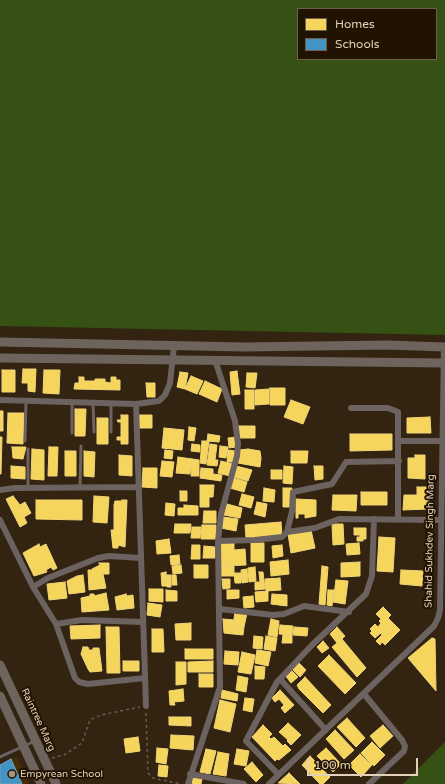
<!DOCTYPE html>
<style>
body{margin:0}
#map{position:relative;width:445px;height:784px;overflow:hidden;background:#322410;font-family:"Varela Round",sans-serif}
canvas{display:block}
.legend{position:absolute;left:297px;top:8px;width:140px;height:52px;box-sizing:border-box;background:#211302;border:1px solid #6f5f4b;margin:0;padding:5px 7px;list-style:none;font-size:12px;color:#e4d0b8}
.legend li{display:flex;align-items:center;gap:8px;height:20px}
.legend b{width:20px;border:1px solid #6f5f4b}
.scale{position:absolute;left:307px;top:758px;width:111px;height:18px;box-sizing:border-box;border:2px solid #e4d0b8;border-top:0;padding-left:5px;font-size:12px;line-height:14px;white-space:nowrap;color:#e4d0b8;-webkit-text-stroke:3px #211302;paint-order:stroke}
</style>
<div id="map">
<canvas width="445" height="784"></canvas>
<ul class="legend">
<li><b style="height:11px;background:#f6d55c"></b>Homes</li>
<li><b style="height:11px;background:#4393c3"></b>Schools</li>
</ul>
<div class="scale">100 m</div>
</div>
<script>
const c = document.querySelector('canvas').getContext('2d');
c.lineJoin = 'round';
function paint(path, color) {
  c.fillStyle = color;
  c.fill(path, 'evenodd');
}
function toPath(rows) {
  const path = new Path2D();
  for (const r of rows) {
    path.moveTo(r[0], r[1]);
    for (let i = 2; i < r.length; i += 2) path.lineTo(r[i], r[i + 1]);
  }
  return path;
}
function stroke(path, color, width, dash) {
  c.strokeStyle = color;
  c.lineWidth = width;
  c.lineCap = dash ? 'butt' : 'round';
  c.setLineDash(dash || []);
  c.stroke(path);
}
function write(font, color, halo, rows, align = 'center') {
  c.font = font + ' "Varela Round",sans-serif';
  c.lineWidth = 4;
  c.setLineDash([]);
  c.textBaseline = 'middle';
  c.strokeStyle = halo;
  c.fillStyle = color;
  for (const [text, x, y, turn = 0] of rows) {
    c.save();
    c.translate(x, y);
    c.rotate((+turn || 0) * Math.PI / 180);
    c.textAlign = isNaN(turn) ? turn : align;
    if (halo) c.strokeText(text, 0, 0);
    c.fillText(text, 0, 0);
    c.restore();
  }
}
const built = toPath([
 [17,757,29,784,0,784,0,765]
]);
const green = toPath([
 [0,0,445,0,445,335,0,326],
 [298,9,436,9,436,59,298,59],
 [445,742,445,784,403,784]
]);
const homes = toPath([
 [23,369,36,369,35,392,28,391,28,383,22,383,23,369],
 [2,370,15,370,15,392,2,392,2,370],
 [44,370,60,370,59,394,43,393,44,370],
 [237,371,240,394,232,395,230,372,237,371],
 [180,372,188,373,185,389,177,387,180,372],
 [247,373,257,373,255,388,246,387,247,373],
 [191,376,203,381,197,394,185,389,191,376],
 [79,377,84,377,84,381,95,381,95,379,105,379,105,382,111,383,111,377,116,377,116,380,120,380,120,390,74,389,75,383,79,383,79,377],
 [205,381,222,389,217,402,199,394,205,381],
 [146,383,155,383,155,397,147,397,146,383],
 [270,388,285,388,285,405,270,405,270,388],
 [269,389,269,404,255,405,255,390,269,389],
 [245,390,254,390,254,409,245,409,245,390],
 [291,400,310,407,303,424,284,417,291,400],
 [75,409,86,409,85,436,75,436,75,409],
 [0,411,3,411,3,431,0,431,0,411],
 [8,413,24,413,23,444,7,443,8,413],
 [121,415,128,415,128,444,121,444,121,440,117,440,117,437,121,437,121,422,118,422,117,420,121,420,121,415],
 [138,415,152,415,152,428,138,428,138,415],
 [430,417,431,433,407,433,407,418,430,417],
 [97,418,108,418,108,444,97,444,97,418],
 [238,426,255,426,255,438,238,438,238,426],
 [189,427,196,428,194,441,188,440,189,427],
 [164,428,184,430,182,450,162,448,164,428],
 [208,434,220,436,219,442,207,441,208,434],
 [350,434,392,434,392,450,350,451,350,434],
 [0,437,2,437,1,474,0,474,0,437],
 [236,437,236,447,229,448,228,438,236,437],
 [202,441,209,441,206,464,200,463,202,441],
 [192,444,200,445,200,452,191,451,192,444],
 [210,444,217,445,215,460,218,460,217,466,207,465,210,444],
 [220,446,228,447,226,458,219,457,220,446],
 [12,447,26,447,23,459,13,458,12,447],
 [49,447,58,447,57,476,48,476,49,447],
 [32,449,44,450,44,480,31,479,32,449],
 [248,449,260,451,261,458,260,467,238,463,239,450,248,449],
 [165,450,173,451,172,459,164,458,165,450],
 [228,450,235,451,233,462,227,462,228,450],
 [65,451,76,451,76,476,65,476,65,451],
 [84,451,95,452,94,477,84,476,84,451],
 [291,451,308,451,307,463,291,463,291,451],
 [119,455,132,456,132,476,119,475,119,455],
 [415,455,425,455,425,479,408,478,408,458,415,458,415,455],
 [178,457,192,459,190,474,176,473,178,457],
 [192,459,199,460,199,476,191,476,192,459],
 [162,461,174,462,172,477,160,476,162,461],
 [221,461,233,464,230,476,218,473,221,461],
 [11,466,25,467,25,479,11,478,11,466],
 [236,466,252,470,248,481,233,477,236,466],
 [284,466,293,467,292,484,283,483,284,466],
 [314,466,323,466,323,479,315,480,314,466],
 [143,468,157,468,157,488,142,487,143,468],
 [201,468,213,469,213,474,222,475,221,481,200,478,201,468],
 [271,470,282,470,282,479,271,479,271,470],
 [233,478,247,482,244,492,230,488,233,478],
 [200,485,214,485,213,497,209,497,209,507,200,507,200,485],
 [417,487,429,487,429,509,403,510,404,495,417,495,417,487],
 [264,488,275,490,274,502,263,501,264,488],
 [283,488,292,488,291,507,283,507,283,488],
 [180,491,187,491,187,501,180,501,180,491],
 [361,492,387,492,387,505,361,505,361,492],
 [242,494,254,497,251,508,239,505,242,494],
 [333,495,357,495,356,511,332,510,333,495],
 [13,496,20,505,25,502,31,513,24,517,27,523,20,527,6,499,13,496],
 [94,496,109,497,107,523,93,522,94,496],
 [296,499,316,500,316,516,305,518,305,514,298,514,298,518,296,518,296,499],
 [36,500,82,500,82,520,36,519,36,500],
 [122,500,127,500,125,547,118,545,118,548,113,548,111,530,114,530,114,505,115,501,122,501,122,500],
 [257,502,267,504,265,517,254,514,257,502],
 [166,503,175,504,174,516,165,515,166,503],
 [227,504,242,508,240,518,224,515,227,504],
 [184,505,198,506,198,515,178,515,178,508,184,508,184,505],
 [204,511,216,511,216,523,203,523,204,511],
 [223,517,238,519,236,531,221,528,223,517],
 [281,522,282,535,246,538,245,525,281,522],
 [175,524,191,524,190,533,174,533,175,524],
 [332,524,343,524,344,544,333,545,332,524],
 [202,525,216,525,216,539,201,539,202,525],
 [192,527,201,527,200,538,191,538,192,527],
 [354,528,366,528,366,539,363,539,363,541,357,541,357,537,360,537,360,535,354,535,354,528],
 [311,530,315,548,291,553,288,534,311,530],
 [379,537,395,538,393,572,377,571,379,537],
 [169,539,171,553,157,554,156,541,169,539],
 [220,543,234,543,234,550,245,549,246,565,220,566,220,543],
 [251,543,264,543,264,562,251,562,251,543],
 [359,543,360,554,347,555,346,544,359,543],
 [39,544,40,547,46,544,57,568,53,570,51,567,46,570,47,572,34,576,23,553,39,544],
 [192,545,200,545,200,559,191,559,192,545],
 [282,545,283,556,273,558,272,546,282,545],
 [204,546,215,547,215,558,203,558,204,546],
 [179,555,180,564,171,565,170,556,179,555],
 [288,560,289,574,271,576,270,562,288,560],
 [360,562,360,576,341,577,341,563,360,562],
 [99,563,109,563,109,574,103,574,106,588,89,590,88,570,92,570,92,569,100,565,99,563],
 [181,565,182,573,173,574,172,566,181,565],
 [194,565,208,565,208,578,194,578,194,565],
 [220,566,234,566,234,576,220,576,220,566],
 [322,566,328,567,325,605,319,604,322,566],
 [255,567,256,581,249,582,248,568,255,567],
 [247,569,248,582,242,583,241,570,247,569],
 [401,570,423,571,422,586,400,584,401,570],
 [166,572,167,586,162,586,161,573,166,572],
 [259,572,263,572,265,589,255,590,255,582,260,582,259,572],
 [234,573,241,573,241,583,235,583,234,573],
 [83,575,85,592,69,594,67,581,77,576,83,575],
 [167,575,171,575,171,587,167,587,167,575],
 [172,575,176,575,177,585,172,585,172,575],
 [280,578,281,590,266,591,265,579,280,578],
 [222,579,230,579,230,588,223,589,222,579],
 [336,580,348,581,345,604,333,602,336,580],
 [65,582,67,598,49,600,47,584,65,582],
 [149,589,163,589,163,602,149,601,149,589],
 [166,590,177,591,177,601,166,601,166,590],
 [227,590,239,590,239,598,227,599,227,590],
 [328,590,334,590,332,606,327,605,328,590],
 [268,591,268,601,256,602,255,592,268,591],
 [106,593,109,610,82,612,81,598,90,596,90,594,94,594,94,596,106,593],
 [126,594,127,596,133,595,134,608,117,610,115,597,126,594],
 [272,594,287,595,287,606,271,604,272,594],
 [253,596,254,607,244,608,243,597,253,596],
 [148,603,162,605,160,617,147,615,148,603],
 [383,607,391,615,388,618,400,630,385,645,382,642,380,645,376,641,382,635,381,633,375,638,370,633,372,631,370,629,375,624,378,627,381,623,379,621,381,619,376,614,383,607],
 [235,612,247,613,244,627,233,626,235,612],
 [223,619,234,620,233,634,224,633,223,619],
 [271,619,279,621,277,637,268,635,271,619],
 [191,623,191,640,176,640,175,624,191,623],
 [100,625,100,638,71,639,70,626,100,625],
 [280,625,293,626,292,635,279,634,280,625],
 [233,626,244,627,243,635,233,634,233,626],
 [106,627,119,627,120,673,107,673,106,627],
 [294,627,308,628,307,636,293,635,294,627],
 [337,627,345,636,342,639,366,668,357,677,332,647,337,643,330,634,337,627],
 [152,629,163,629,164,652,152,652,152,629],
 [283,635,292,635,292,643,282,643,283,635],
 [254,636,263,637,262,649,253,648,254,636],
 [266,636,277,638,275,651,264,649,266,636],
 [432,638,435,639,436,691,408,658,432,638],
 [323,641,329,648,322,653,317,647,323,641],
 [83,647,88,647,89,650,93,650,93,648,99,648,102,671,90,672,88,669,81,654,83,647],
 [185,649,213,649,213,659,185,659,185,649],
 [257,650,271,652,268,666,255,663,257,650],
 [225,651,239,652,238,665,224,664,225,651],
 [242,652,255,655,251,674,238,672,242,652],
 [329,655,356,683,345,694,318,666,329,655],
 [123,661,139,661,139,671,123,671,123,661],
 [213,661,213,672,188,672,188,662,213,661],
 [176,662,186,662,186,684,176,685,176,662],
 [298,662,306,670,300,677,292,669,298,662],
 [255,666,265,667,264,679,255,679,255,666],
 [291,670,298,677,291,683,285,675,291,670],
 [199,674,213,674,213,687,199,687,199,674],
 [238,676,248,678,246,692,236,690,238,676],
 [305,677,331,705,323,713,299,689,297,685,305,677],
 [183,689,184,701,174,702,175,705,170,705,169,691,183,689],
 [222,690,238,694,237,701,221,698,222,690],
 [280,690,294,705,285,713,281,708,284,705,279,699,275,702,272,698,280,690],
 [245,698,254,699,252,712,243,710,245,698],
 [220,700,236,704,230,732,214,728,220,700],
 [169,717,191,717,191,726,169,725,169,717],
 [347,718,365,738,356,747,337,727,347,718],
 [288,723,301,735,291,745,287,741,288,740,279,732,288,723],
 [263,725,272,734,269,737,271,739,274,737,283,746,285,744,291,750,279,760,277,759,275,761,252,737,263,725],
 [383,725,393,736,380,748,370,736,383,725],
 [335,730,354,750,344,759,326,739,335,730],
 [171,735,194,736,193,750,170,748,171,735],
 [138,737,140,751,126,753,124,739,138,737],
 [372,742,385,755,374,766,361,753,372,742],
 [157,748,168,749,166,764,156,762,157,748],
 [326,748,341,764,333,772,317,756,326,748],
 [206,749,216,751,210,774,200,772,206,749],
 [237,749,249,751,246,766,234,764,237,749],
 [218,752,229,754,226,776,213,774,218,752],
 [360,754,372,765,361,777,349,765,360,754],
 [310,756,330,777,323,784,320,784,302,765,310,756],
 [252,762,263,775,256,782,244,769,252,762],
 [159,765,168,766,167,777,158,776,159,765],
 [289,773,300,784,278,783,289,773],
 [193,778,202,779,201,784,192,784,193,778]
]);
const schools = toPath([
 [11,759,22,784,0,784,0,765,11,759]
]);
const path = toPath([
 [146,713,148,773,153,778,181,784],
 [52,758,64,755,82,743,90,720,101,715,140,707]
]);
const lane = toPath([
 [72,402,72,433],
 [93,403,94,432],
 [111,403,111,432],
 [25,441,26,401],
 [28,487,28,449],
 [80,487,81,446],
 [0,757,35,741]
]);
const street = toPath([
 [0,400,136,404,159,401,165,395,170,383,174,346],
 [136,404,146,706],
 [351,408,388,408,398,412,398,520],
 [399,441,442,441],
 [0,490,14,488,138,487],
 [0,520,33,587,56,624,75,678,79,682,88,684,145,678],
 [287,532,315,528,339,519,441,520],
 [218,541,255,540,282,537,287,532,292,511,293,492,332,484,346,462,399,461],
 [33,587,48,578,98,558,109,556,141,558],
 [220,609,273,615,284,614,304,606,349,612],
 [56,624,82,620,143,622],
 [280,679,326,730],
 [364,694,402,740,405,746,404,751,369,784],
 [190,774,244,784],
 [278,774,246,741,277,682,312,645,366,594,372,576,374,519],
 [188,784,220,687,218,541,221,514,237,456,238,444,235,421,215,360],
 [269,784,434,626,438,618,440,610,444,346]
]);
const secondary = toPath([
 [0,342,244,347,387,345,445,347],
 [0,358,445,363],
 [0,665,56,784],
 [0,696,41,784]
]);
const markers = [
 [12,774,4,"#a6947d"]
];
const streetNames = [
 ["Shahid Sukhdev Singh Marg",430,541,-89],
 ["Raintree Marg",38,720,65]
];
const poiNames = [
 ["Empyrean School",20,774]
];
paint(built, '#482d02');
paint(green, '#355113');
paint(homes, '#f6d55c');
stroke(homes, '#f1d478', 1);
paint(schools, '#4393c3');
stroke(schools, '#73a5c0', 1);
stroke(path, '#675c54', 1.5, [3, 3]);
stroke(lane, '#6c625f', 3);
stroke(street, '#6c625f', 6);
stroke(secondary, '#6e635d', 9);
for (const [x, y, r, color] of markers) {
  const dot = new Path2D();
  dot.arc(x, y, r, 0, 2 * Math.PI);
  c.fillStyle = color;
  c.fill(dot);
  stroke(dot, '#211302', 1.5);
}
write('10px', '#e4d0b8', '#211302', streetNames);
write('10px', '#e4d0b8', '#211302', poiNames, 'left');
</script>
